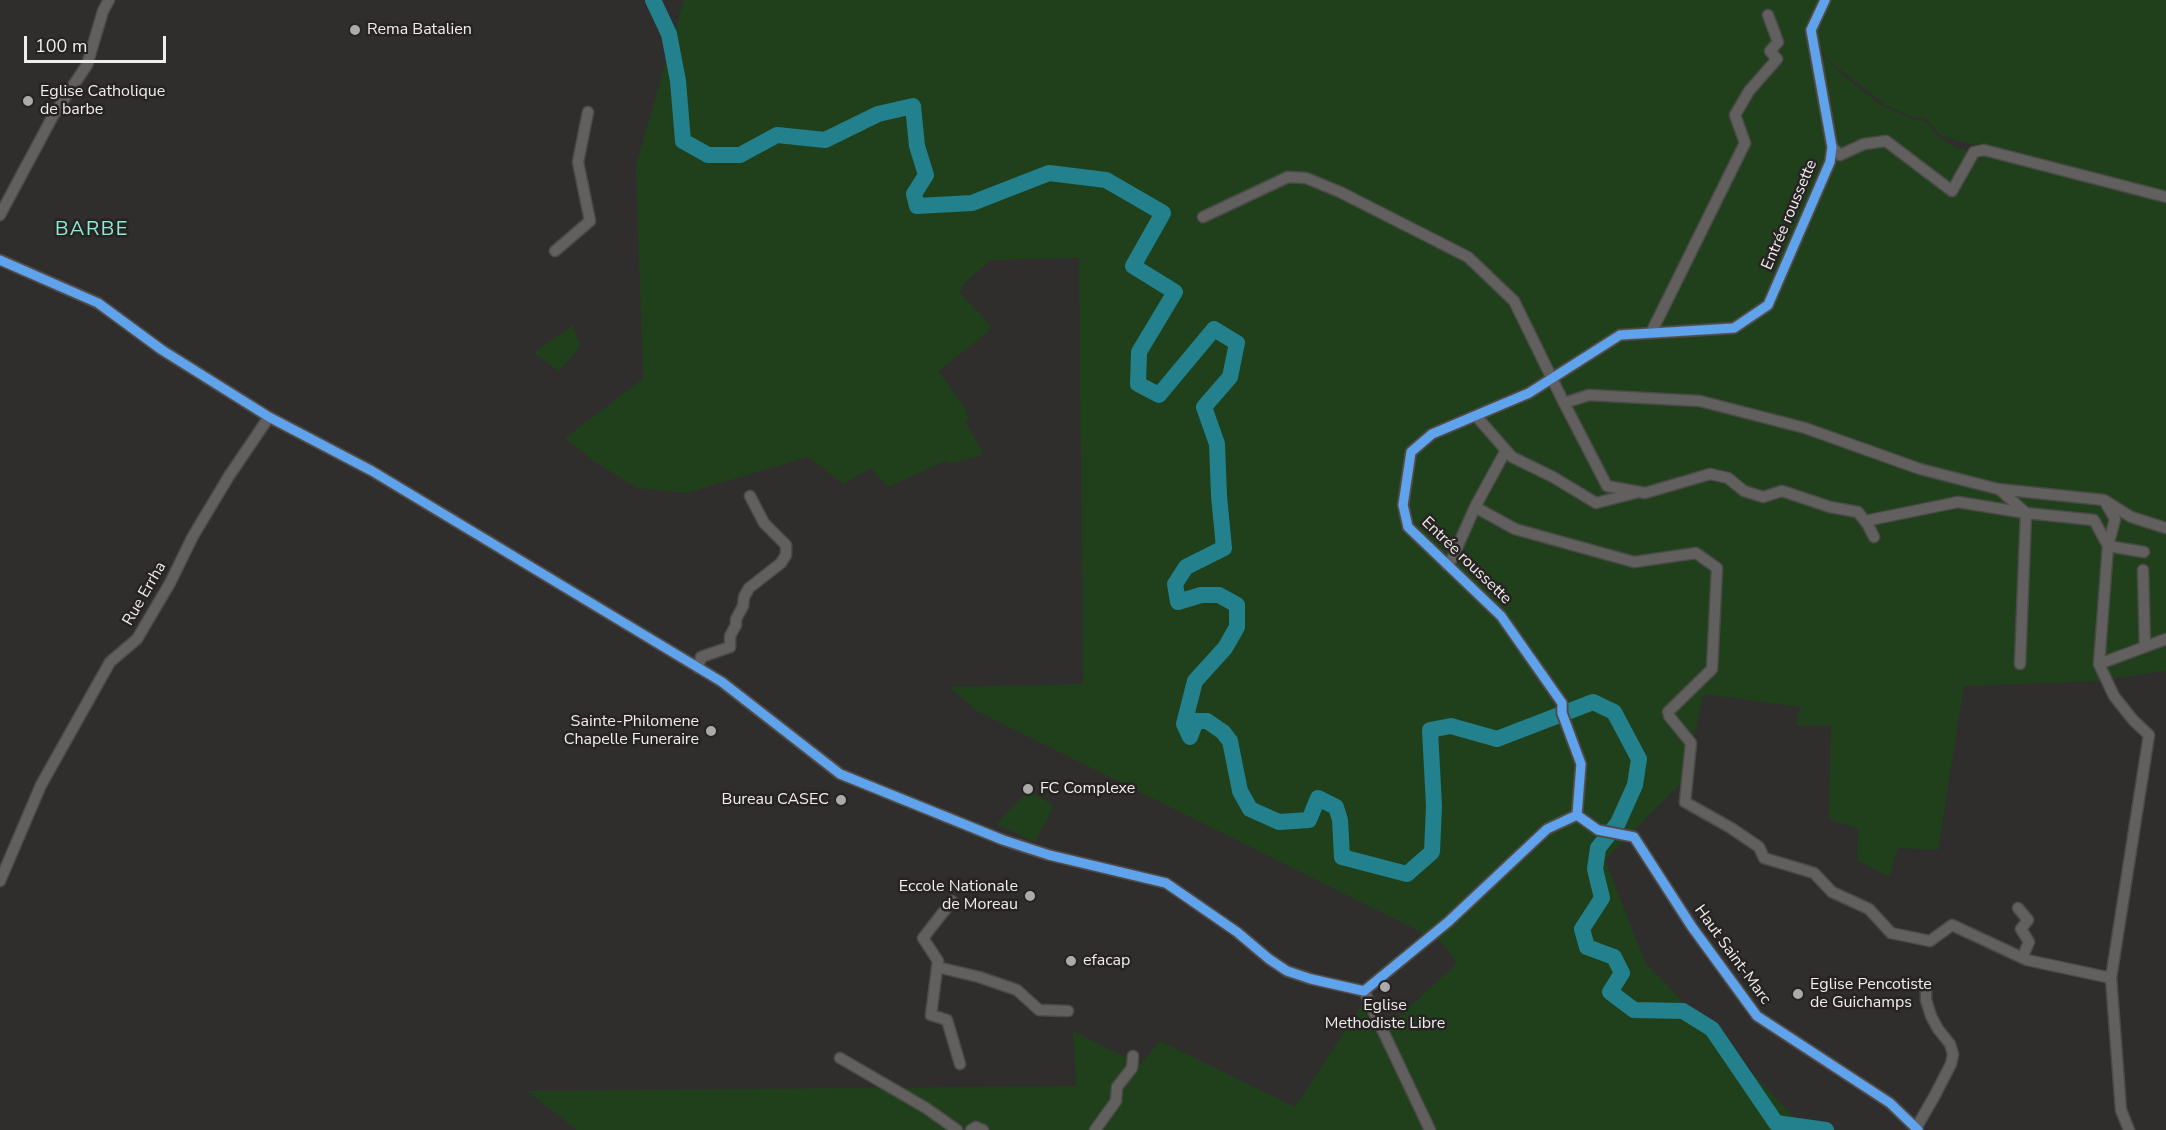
<!DOCTYPE html>
<meta charset="utf-8">
<style>
body{margin:0}
#map{position:relative;width:2166px;height:1130px;overflow:hidden;background:#2f2e2d;font-family:"Nunito Sans",sans-serif}
canvas{display:block}
.scale{position:absolute;left:24px;top:36px;width:142px;height:27px;box-sizing:border-box;border:3px solid #f0eeed;border-top:0;padding-left:8px;font-size:18px;line-height:21px;white-space:nowrap;color:#f0eeed;-webkit-text-stroke:4px #262322;paint-order:stroke}
</style>
<div id="map">
<canvas width="2166" height="1130"></canvas>
<div class="scale">100 m</div>
</div>
<script>
const c = document.querySelector('canvas').getContext('2d');
c.lineJoin = 'round';
function paint(path, color) {
  c.fillStyle = color;
  c.fill(path, 'evenodd');
}
function toPath(rows) {
  const path = new Path2D();
  for (const r of rows) {
    path.moveTo(r[0], r[1]);
    for (let i = 2; i < r.length; i += 2) path.lineTo(r[i], r[i + 1]);
  }
  return path;
}
function stroke(path, color, width, dash) {
  c.strokeStyle = color;
  c.lineWidth = width;
  c.lineCap = dash ? 'butt' : 'round';
  c.setLineDash(dash || []);
  c.stroke(path);
}
function write(font, color, halo, rows, align = 'center') {
  c.font = font + ' "Nunito Sans",sans-serif';
  c.lineWidth = 5;
  c.setLineDash([]);
  c.textBaseline = 'middle';
  c.strokeStyle = halo;
  c.fillStyle = color;
  for (const [text, x, y, turn = 0] of rows) {
    c.save();
    c.translate(x, y);
    c.rotate((+turn || 0) * Math.PI / 180);
    c.textAlign = isNaN(turn) ? turn : align;
    if (halo) c.strokeText(text, 0, 0);
    c.fillText(text, 0, 0);
    c.restore();
  }
}
const green = toPath([
 [684,0,2166,0,2166,195,1941,136,1927,119,1910,116,1886,105,1831,63,1818,46,1817,50,1842,75,1881,105,1915,120,1925,121,1940,138,1957,148,2166,199,2166,671,2094,681,1964,686,1938,850,1898,848,1889,877,1857,860,1858,829,1829,819,1831,725,1796,726,1800,707,1704,694,1683,781,1605,860,1646,964,1807,1130,577,1130,527,1091,1076,1086,1073,1031,1140,1065,1160,1041,1295,1107,1361,1006,1386,1029,1457,963,1441,942,977,711,949,687,1083,684,1079,258,990,260,965,283,959,292,991,326,987,333,938,371,966,409,968,418,965,422,982,451,983,455,951,463,945,461,888,487,871,468,844,484,808,457,686,493,637,488,594,461,565,438,643,379,636,165],
 [573,325,580,347,559,371,534,353],
 [1029,790,1054,806,1035,842,996,824]
]);
const river = toPath([
 [653,0,669,34,678,81,683,141,708,155,740,155,777,135,825,140,878,114,913,106,917,146,926,175,914,194,917,206,972,203,1049,173,1106,180,1163,213,1133,266,1175,292,1139,352,1138,384,1159,395,1214,329,1237,343,1230,377,1204,407,1217,444,1219,496,1224,548,1186,567,1175,584,1178,602,1201,595,1219,595,1237,605,1237,627,1225,648,1195,681,1184,724,1190,737,1196,721,1207,721,1223,732,1230,741,1240,791,1250,809,1279,822,1309,820,1318,798,1336,807,1340,820,1342,857,1407,874,1432,852,1434,806,1430,730,1451,726,1497,739,1593,702,1614,712,1639,759,1635,785,1618,823,1598,848,1595,869,1602,898,1582,929,1587,947,1614,957,1622,973,1610,992,1634,1010,1683,1011,1712,1029,1776,1123,1826,1130]
]);
const minor = toPath([
 [1832,147,1840,155,1864,144,1886,141,1952,191,1974,152,1984,150,2166,197],
 [0,215,54,114,87,65,103,11,109,0],
 [1203,217,1288,177,1306,178,1340,192,1468,257,1514,301,1564,403,1589,395,1700,401,1805,428,1920,469,1998,489,2104,500,2131,517,2166,528],
 [555,251,590,221,578,162,588,112],
 [0,260,98,303,162,350,269,417,372,471,722,682,840,774,1003,840,1049,855,1166,883,1237,932,1269,959,1287,971,1311,979,1364,991,1448,922,1547,829,1577,815,1598,830,1634,837,1692,927,1757,1016,1890,1103,1918,1130],
 [1651,333,1745,143,1735,115,1749,91,1777,59,1770,51,1778,42,1768,15],
 [1562,399,1607,486,1645,493,1710,474,1728,478,1744,491,1763,497,1782,491,1830,507,1858,512,1868,525,1874,537],
 [1476,416,1512,457,1553,477,1596,503,1635,493],
 [1506,450,1475,507,1515,529,1634,562,1696,553,1717,568,1712,669,1668,712],
 [1999,489,2026,513,2020,664],
 [2105,502,2115,519,2108,546,2099,664,2114,696,2133,720,2149,735,2111,978,2121,1110,2129,1130],
 [1865,521,1958,502,2026,513,2094,520,2108,546,2144,552],
 [1447,565,1452,559,1475,507],
 [2143,570,2145,647],
 [2099,664,2166,639],
 [698,668,701,657,730,647,730,636,736,625,736,619,743,606,744,597,749,588,781,563,786,555,786,545,764,523,750,496],
 [1669,716,1691,743,1685,802,1731,828,1759,847,1764,858,1814,873,1832,892,1869,909,1891,933,1930,941,1952,925,2027,960,2111,978],
 [1577,815,1581,764,1562,713,1562,703,1501,616,1408,527,1403,505,1411,452,1432,434,1529,393,1620,335,1734,328,1768,305,1830,162,1832,147,1811,30,1825,0],
 [0,881,41,785,110,662,137,639,170,583,193,536,229,476,269,417],
 [952,901,923,938,938,961,931,1015,947,1020,960,1064],
 [2018,908,2028,920,2021,929,2029,942,2022,958],
 [937,967,979,977,1017,990,1039,1010,1068,1011],
 [1364,991,1430,1130],
 [840,1058,926,1108,957,1130],
 [1916,1128,1934,1097,1951,1064,1953,1054,1950,1044,1938,1029,1931,1016,1926,1000,1926,989],
 [971,1130,976,1127,983,1130],
 [1095,1130,1116,1101,1117,1087,1132,1068,1133,1056]
]);
const cycleway = toPath([
 [0,260,98,303,162,350,269,417,372,471,722,682,840,774,1003,840,1049,855,1166,883,1237,932,1269,959,1287,971,1311,979,1364,991,1448,922,1547,829,1577,815,1598,830,1634,837,1692,927,1757,1016,1890,1103,1918,1130],
 [1577,815,1581,764,1562,713,1562,703,1501,616,1408,527,1403,505,1411,452,1432,434,1529,393,1620,335,1734,328,1768,305,1830,162,1832,147,1811,30,1825,0]
]);
const markers = [
 [355,30,6,"#acabaa"],
 [28,101,6,"#acabaa"],
 [711,731,6,"#acabaa"],
 [1028,789,6,"#acabaa"],
 [841,800,6,"#acabaa"],
 [1030,896,6,"#acabaa"],
 [1071,961,6,"#acabaa"],
 [1385,987,6,"#acabaa"],
 [1798,994,6,"#acabaa"]
];
const poiNames = [
 ["Rema Batalien",367,30],
 ["Eglise Catholique",40,92],
 ["de barbe",40,110],
 ["Sainte-Philomene",699,722,"right"],
 ["Chapelle Funeraire",699,740,"right"],
 ["FC Complexe",1040,789],
 ["Bureau CASEC",829,800,"right"],
 ["Eccole Nationale",1018,887,"right"],
 ["de Moreau",1018,905,"right"],
 ["efacap",1083,961],
 ["Eglise Pencotiste",1810,985],
 ["de Guichamps",1810,1003],
 ["Eglise",1385,1006,"center"],
 ["Methodiste Libre",1385,1024,"center"]
];
const streetNames = [
 ["Entrée roussette",1790,215,-67],
 ["Entrée roussette",1466,561,44],
 ["Rue Errha",145,594,-60],
 ["Haut Saint-Marc",1732,955,54]
];
const quarterNames = [
 ["BARBE",92,230]
];
paint(green, '#20401c');
stroke(river, '#22818c', 16);
stroke(minor, '#4b4a49', 13);
stroke(minor, '#62605f', 10);
stroke(cycleway, '#60a3ed', 9);
for (const [x, y, r, color] of markers) {
  const dot = new Path2D();
  dot.arc(x, y, r, 0, 2 * Math.PI);
  c.fillStyle = color;
  c.fill(dot);
  stroke(dot, '#262322', 2);
}
write('16px', '#f0eeed', '#262322', poiNames, 'left');
write('16px', '#f0eeed', '#262322', streetNames);
c.letterSpacing = '1.5px';
write('20px', '#8aecd4', '#262322', quarterNames);
c.letterSpacing = '0px';
</script>
